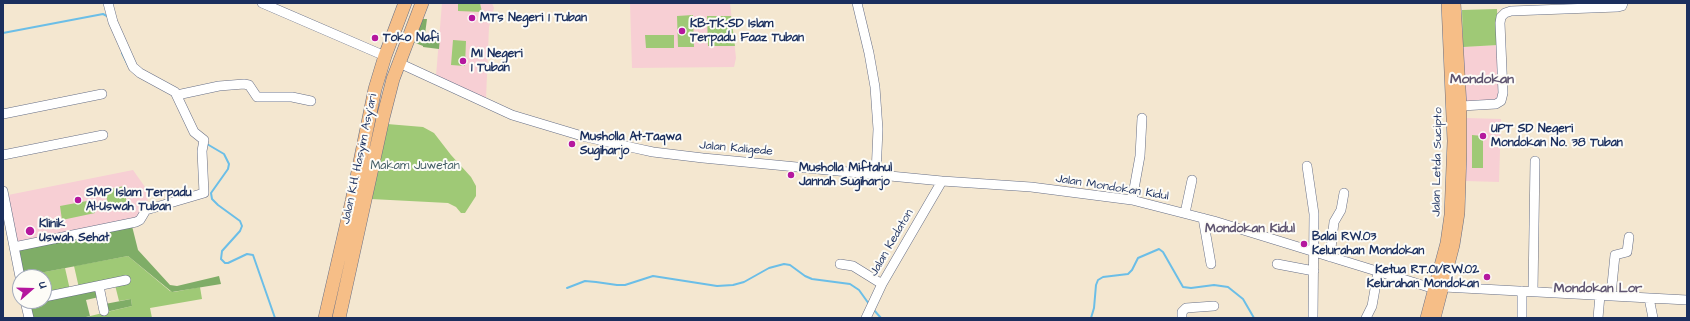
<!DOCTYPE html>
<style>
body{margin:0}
#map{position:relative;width:1690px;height:321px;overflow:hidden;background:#f4e7d0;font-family:"Architects Daughter",sans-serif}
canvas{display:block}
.frame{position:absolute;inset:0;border:4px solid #1b2f5e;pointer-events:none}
.north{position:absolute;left:12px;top:269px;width:40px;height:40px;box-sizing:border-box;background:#fdfcf7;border:1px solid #a3aaba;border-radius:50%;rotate:70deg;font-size:11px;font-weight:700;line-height:16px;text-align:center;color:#1b2f5e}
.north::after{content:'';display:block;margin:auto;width:14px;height:18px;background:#b5179e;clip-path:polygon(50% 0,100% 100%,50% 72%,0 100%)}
</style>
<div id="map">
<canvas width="1690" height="321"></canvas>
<div class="frame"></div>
<div class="north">U</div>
</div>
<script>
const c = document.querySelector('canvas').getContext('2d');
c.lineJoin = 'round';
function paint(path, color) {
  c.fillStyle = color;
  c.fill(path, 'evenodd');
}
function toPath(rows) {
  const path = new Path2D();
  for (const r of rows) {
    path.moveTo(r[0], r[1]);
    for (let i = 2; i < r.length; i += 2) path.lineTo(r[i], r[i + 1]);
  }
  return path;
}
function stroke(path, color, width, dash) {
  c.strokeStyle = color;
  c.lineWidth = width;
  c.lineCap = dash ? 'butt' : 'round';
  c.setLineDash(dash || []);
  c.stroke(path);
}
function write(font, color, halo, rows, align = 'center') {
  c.font = font + ' "Architects Daughter",sans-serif';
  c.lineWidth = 4;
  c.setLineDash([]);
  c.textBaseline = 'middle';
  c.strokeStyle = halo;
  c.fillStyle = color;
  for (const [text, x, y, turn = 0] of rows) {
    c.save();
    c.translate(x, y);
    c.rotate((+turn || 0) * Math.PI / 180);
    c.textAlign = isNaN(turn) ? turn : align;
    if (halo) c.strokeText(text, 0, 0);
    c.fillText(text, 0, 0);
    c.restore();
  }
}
const built = toPath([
 [442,3,492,3,494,8,489,27,486,99,436,76],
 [630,3,730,3,736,58,734,67,632,68],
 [1498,45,1499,100,1465,103,1463,47],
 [1467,118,1501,119,1499,182,1466,181],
 [133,170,145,187,149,206,137,220,18,244,8,195]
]);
const green = toPath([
 [458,3,480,3,482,12,458,11],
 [1497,9,1498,45,1463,47,1462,10],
 [693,15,694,47,678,47,677,16],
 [707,16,731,16,735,46,708,46],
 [645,35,674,35,674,48,646,48],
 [453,40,466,41,465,66,451,65],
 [387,124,423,127,434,133,451,155,471,177,476,186,476,196,465,213,461,213,456,207,448,203,371,199],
 [1472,135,1483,136,1483,168,1472,168],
 [124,186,127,205,109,209,105,190],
 [92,200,95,213,62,220,60,206],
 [128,256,170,291,174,292,200,287,202,299,150,308,152,318,82,318,132,306,131,299,119,301,115,285,44,299,44,277,24,277,24,276,65,268,70,290,79,288,74,266]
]);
const forest = toPath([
 [421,19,427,19,425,34,440,36,439,49,423,47,423,46,413,42],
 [132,226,138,250,170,285,177,286,219,276,221,284,172,292,128,256,24,276,18,249],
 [97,288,99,297,86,300,90,316,82,318,32,318,29,302,44,301],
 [131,299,132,306,106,312,105,304]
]);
const stream = toPath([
 [3,33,103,14,107,16],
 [122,53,129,67],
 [207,144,224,154,229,164,228,169,211,193,212,199,218,205,240,221,242,226,240,231,222,251,221,259,225,263,228,263,247,254,253,255,275,318],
 [567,288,585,281,596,282,617,285,625,285,653,276,717,286,733,285,744,282,769,268,784,264,790,265,805,276,812,279,850,284,859,290,869,304],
 [873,309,881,318],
 [946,318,952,318],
 [1091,318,1094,308,1096,285,1098,280,1103,277,1128,274,1132,270,1138,258,1159,249,1163,252,1183,287,1191,288,1214,285,1228,287,1243,299,1254,318]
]);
const minor = toPath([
 [262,3,385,56],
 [857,3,869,53,875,87,878,129,876,174],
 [399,63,512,115,582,136,630,147,653,152,703,158,942,181,1031,187,1132,200,1214,221,1435,289],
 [177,95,219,86,244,84,249,85,257,97,292,97,311,101],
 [1461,106,1496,104,1501,101,1503,93,1500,23,1501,17,1505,13,1511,11,1618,7,1622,6,1623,3],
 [3,114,102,94],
 [3,155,103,135],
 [1307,166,1314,214,1313,318],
 [3,191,20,277],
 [1132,200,1140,156,1142,118],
 [1185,213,1192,180],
 [1203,218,1211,264],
 [14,247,136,222,140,220,146,210,204,193,202,151,204,140,194,132,175,92,140,73,133,67,113,22,108,3],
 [1330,257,1334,222,1341,210,1344,193],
 [840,264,853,266,882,284],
 [1277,264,1314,271],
 [99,286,104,311],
 [1444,287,1687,300],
 [1533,291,1535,161],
 [1611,295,1615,255,1627,252,1629,237],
 [44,297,126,280],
 [1649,298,1653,318],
 [25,301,29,318],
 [866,318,882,284,942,181],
 [1182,318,1182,312,1186,308,1214,306],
 [1366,318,1372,306,1378,272],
 [1522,318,1522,291],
 [1598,318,1600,295]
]);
const major = toPath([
 [1426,318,1446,243,1450,215,1453,141,1447,3],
 [1435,318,1454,245,1459,213,1461,153,1461,106,1455,3]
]);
const highway = toPath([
 [325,318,352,201,375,89,385,56,405,3],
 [339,318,383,118,393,79,422,3]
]);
const markers = [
 [472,18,4,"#b5179e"],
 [682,31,4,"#b5179e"],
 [375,38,4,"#b5179e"],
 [463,61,4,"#b5179e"],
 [1483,136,4,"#b5179e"],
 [572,144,4,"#b5179e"],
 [791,175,4,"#b5179e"],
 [78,200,4,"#b5179e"],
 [30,231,5,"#b5179e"],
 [1304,244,4,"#b5179e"],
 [1487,277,4,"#b5179e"]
];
const poiNames = [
 ["MTs Negeri 1 Tuban",480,18],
 ["KB-TK-SD Islam",690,24],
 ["Terpadu Faaz Tuban",690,38],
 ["Toko Nafi",383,38],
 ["MI Negeri",471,54],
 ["1 Tuban",471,68],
 ["UPT SD Negeri",1491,129],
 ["Mondokan No. 38 Tuban",1491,143],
 ["Musholla At-Taqwa",580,137],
 ["Sugiharjo",580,151],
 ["Musholla Miftahul",799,168],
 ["Jannah Sugiharjo",799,182],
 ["SMP Islam Terpadu",86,193],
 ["Al-Uswah Tuban",86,207],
 ["Klinik",39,224],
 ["Uswah Sehat",39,238],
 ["Balai RW.03",1312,237],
 ["Kelurahan Mondokan",1312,251],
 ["Ketua RT.01/RW.02",1479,270,"right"],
 ["Kelurahan Mondokan",1479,284,"right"]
];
const streetNames = [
 ["Jalan Kaligede",736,149,5],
 ["Jalan K.H. Hasyim Asy'ari",360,159,-78],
 ["Jalan Letda Sucipto",1438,162,-89],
 ["Jalan Mondokan Kidul",1112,188,9],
 ["Jalan Kedaton",892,243,-60]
];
const parkNames = [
 ["Makam Juwetan",415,166]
];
const neighbourhoodNames = [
 ["Mondokan Kidul",1250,229],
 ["Mondokan Lor",1598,289]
];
const quarterNames = [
 ["Mondokan",1482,80]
];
paint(built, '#f7cfd4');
paint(green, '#9fc976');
paint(forest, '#7fad67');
stroke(stream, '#6bbee7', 2);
stroke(minor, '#676f86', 10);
stroke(major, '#676f86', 12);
stroke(highway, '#676f86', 14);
stroke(minor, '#fff', 9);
stroke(major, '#f6be87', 11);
stroke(highway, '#f6be87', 13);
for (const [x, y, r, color] of markers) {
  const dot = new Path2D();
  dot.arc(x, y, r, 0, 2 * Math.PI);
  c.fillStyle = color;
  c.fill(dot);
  stroke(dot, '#fdfcf7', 1.5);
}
write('bold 12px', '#1b2f5e', '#fdfcf7', poiNames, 'left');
write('12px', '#1b2f5e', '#fdfcf7', streetNames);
write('12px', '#435d65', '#fdfcf7', parkNames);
write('bold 13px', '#5f5571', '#fdfcf7', neighbourhoodNames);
write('bold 14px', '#5f5571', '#fdfcf7', quarterNames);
</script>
